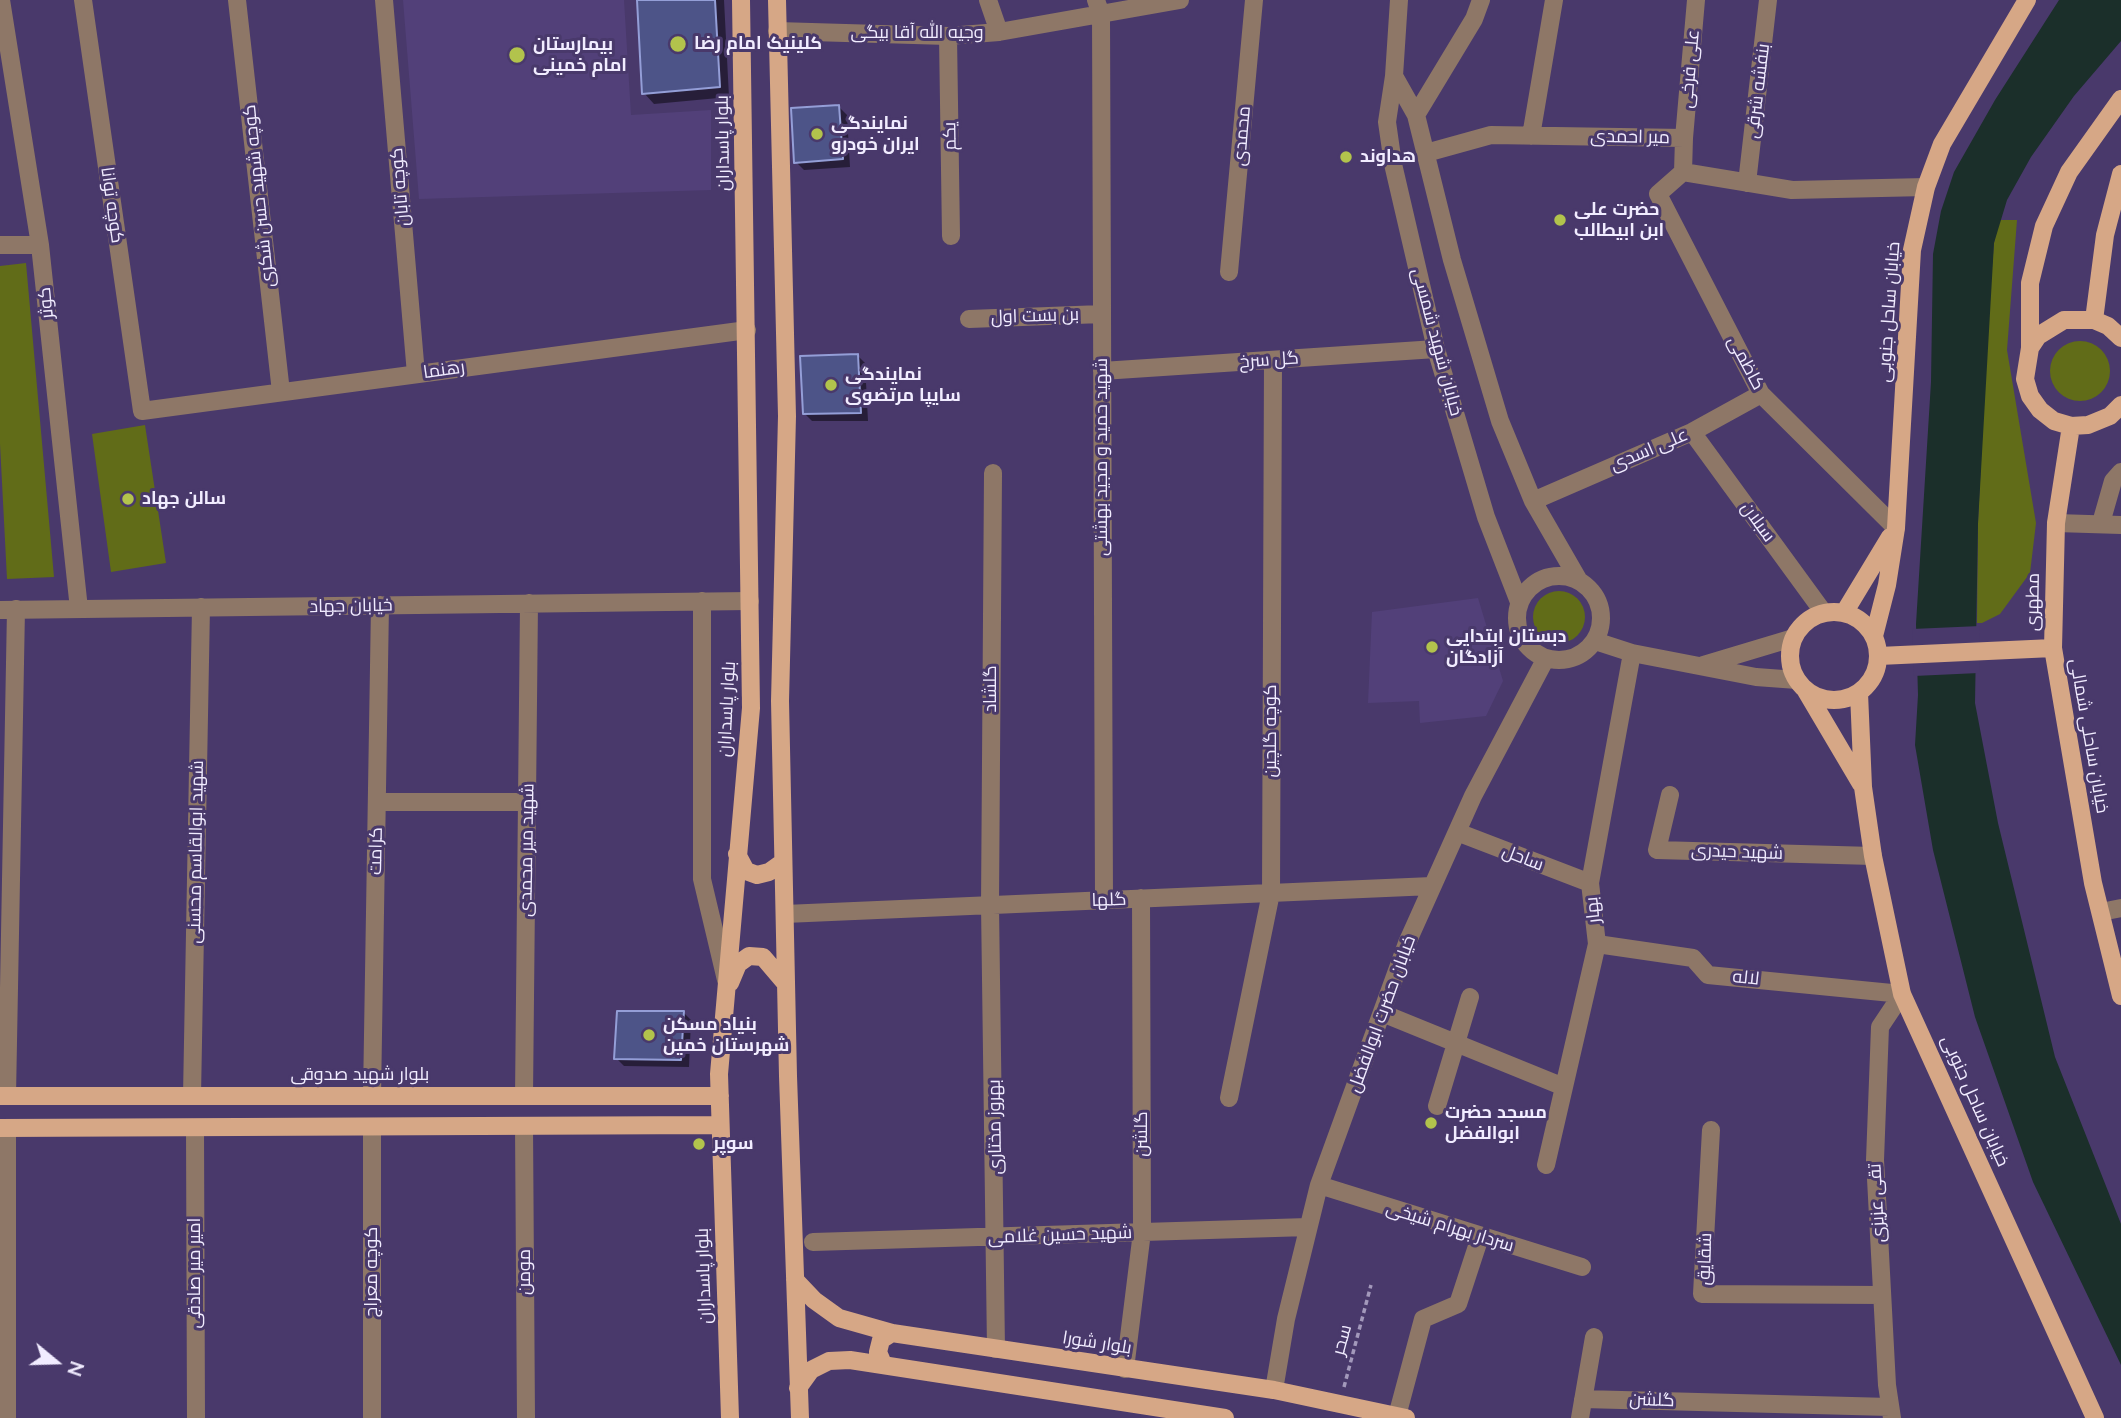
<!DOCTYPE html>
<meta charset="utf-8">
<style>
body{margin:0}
#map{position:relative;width:2121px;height:1418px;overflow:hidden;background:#49396b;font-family:Mulish,sans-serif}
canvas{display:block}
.north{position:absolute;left:21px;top:1327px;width:70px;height:70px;-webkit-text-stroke:5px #49396b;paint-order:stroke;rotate:109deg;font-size:19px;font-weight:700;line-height:28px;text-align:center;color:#f1ecff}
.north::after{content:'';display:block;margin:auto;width:24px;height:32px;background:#f1ecff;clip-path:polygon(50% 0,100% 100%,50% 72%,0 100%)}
</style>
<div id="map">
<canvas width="2121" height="1418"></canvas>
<div class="north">N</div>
</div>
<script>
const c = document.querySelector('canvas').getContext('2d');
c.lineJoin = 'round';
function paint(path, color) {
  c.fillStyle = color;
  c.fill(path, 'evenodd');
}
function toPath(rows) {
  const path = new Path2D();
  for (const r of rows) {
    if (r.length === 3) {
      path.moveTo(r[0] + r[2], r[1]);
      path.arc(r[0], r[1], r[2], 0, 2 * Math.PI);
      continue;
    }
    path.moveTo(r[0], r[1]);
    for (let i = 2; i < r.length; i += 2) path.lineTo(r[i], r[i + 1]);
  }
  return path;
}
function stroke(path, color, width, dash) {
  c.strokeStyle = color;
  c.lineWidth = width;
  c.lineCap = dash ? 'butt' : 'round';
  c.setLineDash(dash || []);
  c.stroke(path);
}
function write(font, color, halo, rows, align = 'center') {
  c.font = font + ' Mulish,Cairo,sans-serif';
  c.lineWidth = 6;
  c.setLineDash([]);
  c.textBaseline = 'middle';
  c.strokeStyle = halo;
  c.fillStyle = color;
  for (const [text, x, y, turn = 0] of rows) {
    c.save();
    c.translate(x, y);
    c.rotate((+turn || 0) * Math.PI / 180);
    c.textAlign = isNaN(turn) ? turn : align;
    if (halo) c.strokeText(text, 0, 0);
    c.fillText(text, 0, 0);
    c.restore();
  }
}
const built = toPath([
 [403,0,624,0,631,115,711,110,711,190,419,199],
 [1478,598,1503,681,1486,716,1420,723,1419,701,1368,703,1372,612]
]);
const green = toPath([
 [1999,220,2017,220,2007,350,2036,523,2030,573,2000,614,1982,623,1977,623,1978,523,1988,316,1994,243],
 [26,263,54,577,7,579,0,444,0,266],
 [2080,371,30],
 [145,425,166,563,111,572,92,434],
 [1559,617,26]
]);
const water = toPath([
 [2059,0,2121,0,2121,41,2074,96,2031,157,2007,200,1994,243,1978,523,1975,703,1998,823,2055,1057,2121,1224,2121,1365,2033,1182,1975,1017,1933,850,1915,745,1918,695,1916,624,1931,382,1933,254,1941,211,1954,172,1995,100]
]);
const pier = toPath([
 [1980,626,1979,673,1914,676,1912,629]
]);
const shadow = toPath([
 [639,0,724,0,729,97,654,104,644,93],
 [839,107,847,115,850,167,804,170,796,162],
 [857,355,865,363,868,421,812,421,804,413],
 [684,1013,691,1020,689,1067,624,1066,616,1058]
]);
const building = toPath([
 [637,0,715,0,720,87,642,94,637,0],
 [839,105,843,159,794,163,791,108,839,105],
 [858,354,861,413,803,414,800,356,858,354],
 [617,1011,684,1011,681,1060,614,1059,617,1011]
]);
const path = toPath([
 [1344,1387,1371,1285]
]);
const minor = toPath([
 [1,0,40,245,79,609],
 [83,0,142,411,747,330],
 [237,0,281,392],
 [384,0,416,374],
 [988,0,999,32],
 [1096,0,1101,15,1104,900],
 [1399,0,1394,76,1387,122,1393,164,1436,349,1486,517,1519,602],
 [777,31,948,36,999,32,1180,0],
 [948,36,951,236],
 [1394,76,1416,115,1452,260,1500,421,1533,501,1578,579],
 [1416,115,1474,19,1481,0],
 [1531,136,1554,0],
 [1684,138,1696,0],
 [1426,153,1491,135,1684,138,1683,172,1792,190,1926,187],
 [1683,172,1658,194,1761,394,1896,528],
 [1747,183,1768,0],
 [0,245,40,245],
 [1229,272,1254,0],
 [969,319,1102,314],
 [1102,371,1436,349],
 [1692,432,1824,613],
 [993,473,990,905,996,1349],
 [1533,501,1692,432,1761,394],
 [2056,523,2121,525],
 [2101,523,2113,481,2121,472],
 [1559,618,42],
 [702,601,702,879,726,980],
 [0,610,750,601],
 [1595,641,1632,653,1756,677,1797,680],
 [1703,665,1793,638],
 [1670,795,1657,850,1873,856],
 [377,802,527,802],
 [1457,832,1590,883],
 [2101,912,2121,908],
 [785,914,1432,886],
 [1597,944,1693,958,1708,975,1902,994,1880,1027,1875,1160,1887,1385,1892,1418],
 [1382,1013,1564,1087],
 [7,1096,16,609],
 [192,1096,201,607],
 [372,1096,380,605],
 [524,1096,529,603],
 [1229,1098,1271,893,1273,360],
 [1437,1106,1470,997],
 [524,1126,526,1418],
 [372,1127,372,1418],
 [7,1128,7,1418],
 [195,1128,196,1418],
 [1711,1130,1702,1294,1882,1295],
 [1546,1165,1597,944,1590,883,1632,653],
 [1319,1185,1582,1267],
 [813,1242,1308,1227],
 [1125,1369,1142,1232,1141,898],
 [1274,1390,1286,1319,1319,1185,1407,943,1473,796,1546,658],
 [1583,1399,1890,1407],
 [1397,1416,1423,1319,1458,1304,1480,1237],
 [1580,1418,1594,1337]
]);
const major = toPath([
 [777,0,787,416,780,701,788,1076,800,1418],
 [2094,320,2105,235,2121,174],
 [2121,338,2108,326,2094,320,2064,320,2038,336,2030,348,2025,379,2030,396,2040,410,2054,421,2071,426,2088,425,2110,416,2121,405],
 [2030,348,2030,283,2044,226,2069,172,2121,99],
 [2071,426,2056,523,2053,648,2093,883,2121,996],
 [1834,656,44],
 [1844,613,1890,537],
 [1874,636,1887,585,1896,528,1912,250,1926,187,1942,144,2027,0],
 [1879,656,2053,648],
 [1806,691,1861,784],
 [1859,693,1863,787,1873,856,1902,994,2095,1418],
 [737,854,746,871,757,875,769,872,783,862],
 [730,983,738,964,749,956,763,957,786,984],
 [0,1096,720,1096],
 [0,1128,719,1125],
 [795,1280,814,1300,839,1318,892,1333,1274,1390,1406,1418],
 [883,1364,878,1352,881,1340,892,1333],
 [798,1388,811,1370,829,1361,850,1360,1225,1418],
 [730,1418,719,1074,751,708,741,0]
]);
const markers = [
 [678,44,9,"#b2c34c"],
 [517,55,9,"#b2c34c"],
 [817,134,7,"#b2c34c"],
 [1346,157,7,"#b2c34c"],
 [1560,220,7,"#b2c34c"],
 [831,385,7,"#b2c34c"],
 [128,499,7,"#b2c34c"],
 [1432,647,7,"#b2c34c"],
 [649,1035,7,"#b2c34c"],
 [1431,1123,7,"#b2c34c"],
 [699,1144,7,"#b2c34c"]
];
const streetNames = [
 ["وجیه الله آقا بیگی",917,33],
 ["علی فرخی",1690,69,-85],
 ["بنفشه شرقی",1758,91,-83],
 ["یکم",950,136,-91],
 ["محمدی",1242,136,-85],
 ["میر احمدی",1630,137,1],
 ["بلوار پاسداران",723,143,-91],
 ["کوچه تابان",400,187,-95],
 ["کوچه شهید حسن شکری",259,196,-96],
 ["کوچه توانا",112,205,82],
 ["کوثر",46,303,-96],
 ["خیابان ساحل جنوبی",1889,312,-86],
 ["بن بست اول",1035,316,-2],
 ["خیابان شهید شمسی",1437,342,75],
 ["گل سرخ",1269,360,-4],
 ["کاظمی",1746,363,62],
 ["رهنما",444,370,-8],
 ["علی اسدی",1649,450,-23],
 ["شهید حمید و مجید بهشتی",1102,457,-90],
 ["سبلان",1758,522,54],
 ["مطهری",2033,602,-89],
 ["خیابان جهاد",351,606,-1],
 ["گلشاد",991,689,-90],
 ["بلوار پاسداران",727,709,-87],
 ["کوچه گلچین",1271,731,-90],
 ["خیابان ساحلی شمالی",2089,736,80],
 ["شهید میر محمدی",527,850,-89],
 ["کرامت",376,851,-89],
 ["شهید ابوالقاسم محسنی",196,852,-89],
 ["شهید حیدری",1737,852,2],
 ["ساحل",1523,858,21],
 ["گلها",1109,900,-2],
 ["بهار",1593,910,-96],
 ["لاله",1746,978,6],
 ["خیابان حضرت ابوالفضل",1382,1014,-70],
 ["بلوار شهید صدوقی",360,1075],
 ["خیابان ساحل جنوبی",1975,1101,66],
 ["بهروز مختاری",995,1127,-91],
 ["گلشن",1142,1134,-90],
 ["تقی عزیزی",1877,1203,-93],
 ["سردار بهرام شیخی",1450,1227,17],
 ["شهید حسین غلامی",1060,1235,-2],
 ["شقایق",1705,1259,-88],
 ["کوچه معراج",372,1272,-90],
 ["مومن",525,1272,-90],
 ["امیر میر صادقی",195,1273,-90],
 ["بلوار پاسداران",704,1276,-92],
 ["سحر",1342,1340,-75],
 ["بلوار شورا",1097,1343,9],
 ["گلشن",1652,1400,2]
];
const poiNames = [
 ["کلینیک امام رضا",694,44],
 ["بیمارستان",533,45],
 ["امام خمینی",533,66],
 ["نمایندگی",831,124],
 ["ایران خودرو",831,145],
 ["هداوند",1360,157],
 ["حضرت علی",1574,210],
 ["ابن ابیطالب",1574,231],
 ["نمایندگی",845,375],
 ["سایپا مرتضوی",845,396],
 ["سالن جهاد",142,499],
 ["دبستان ابتدایی",1446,637],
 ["آزادگان",1446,658],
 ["بنیاد مسکن",663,1025],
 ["شهرستان خمین",663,1046],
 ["مسجد حضرت",1445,1113],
 ["ابوالفضل",1445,1134],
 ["سوپر",713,1144]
];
paint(built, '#524079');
paint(green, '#616c18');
paint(water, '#1b2f2a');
paint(pier, '#49396b');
paint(shadow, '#0007');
paint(building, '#4d5488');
stroke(building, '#949ed7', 2);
stroke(path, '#a399bb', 3.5, [5, 3.5]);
stroke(minor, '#8e7767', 18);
stroke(major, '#d6a786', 18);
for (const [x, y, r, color] of markers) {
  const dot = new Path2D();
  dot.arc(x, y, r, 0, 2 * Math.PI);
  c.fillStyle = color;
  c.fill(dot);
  stroke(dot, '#49396b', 2.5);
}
write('18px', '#f1ecff', '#49396b', streetNames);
write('bold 18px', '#f1ecff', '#49396b', poiNames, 'left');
</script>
